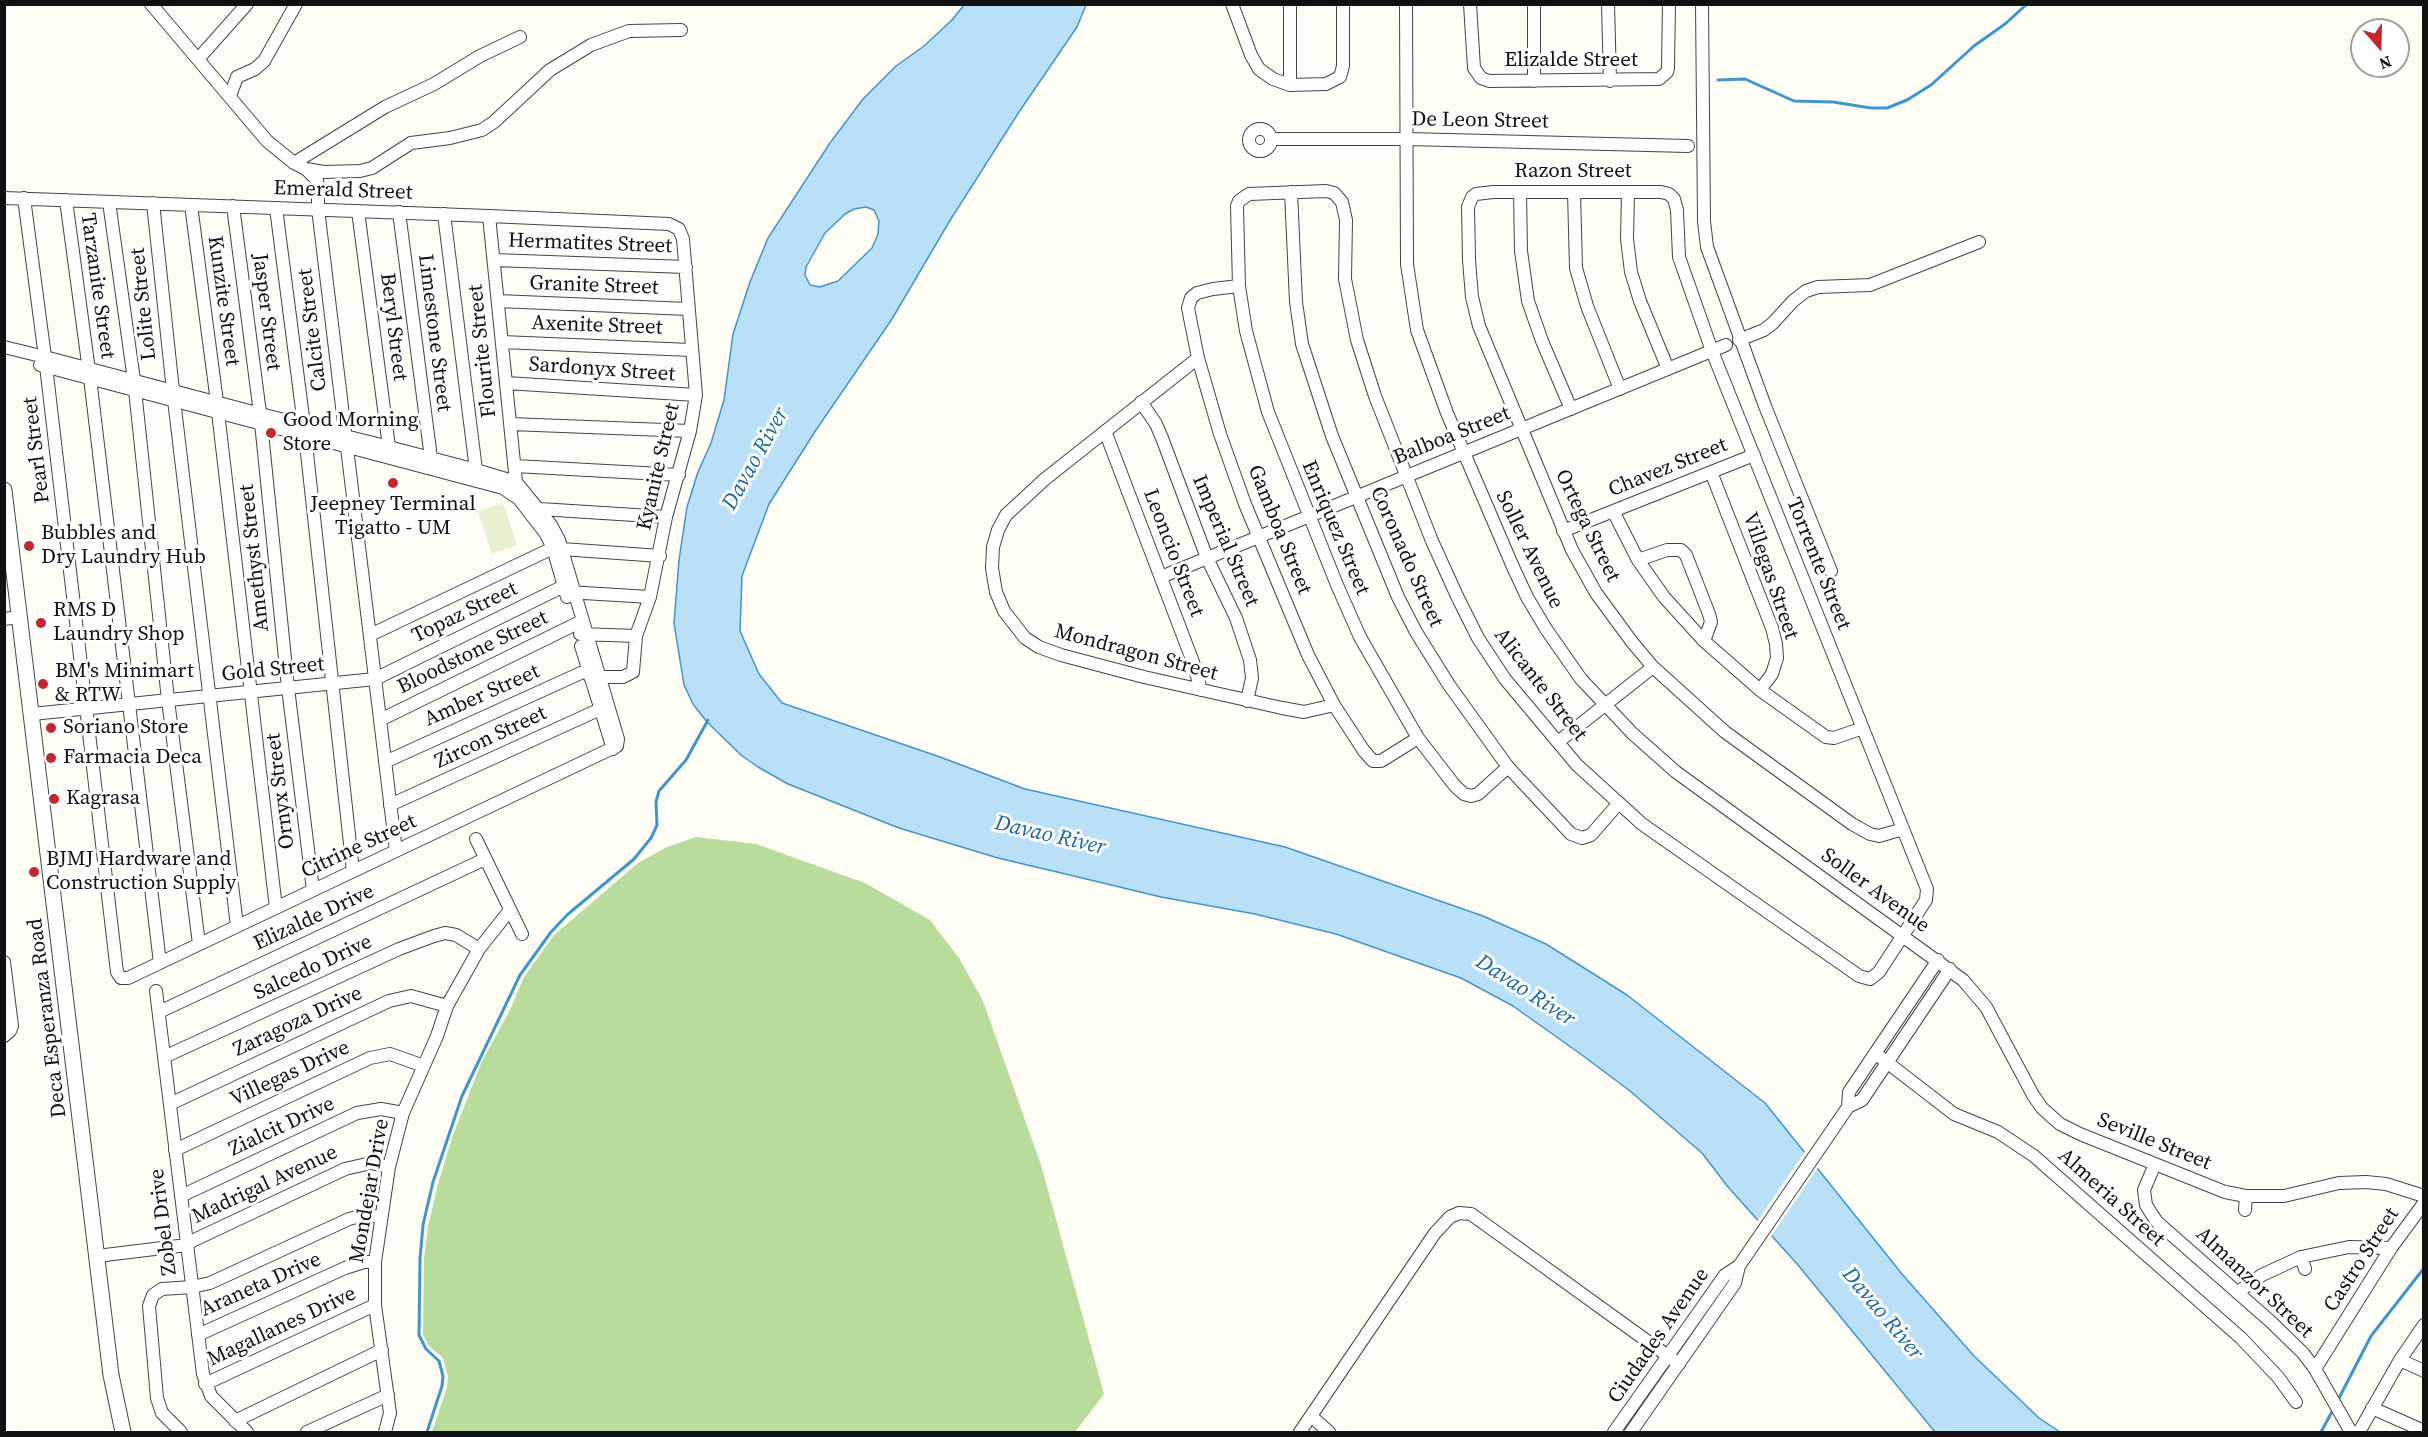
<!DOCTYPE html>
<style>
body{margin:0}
#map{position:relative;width:2428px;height:1437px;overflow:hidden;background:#fffdf5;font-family:"Source Serif 4",serif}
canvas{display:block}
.frame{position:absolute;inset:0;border:6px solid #111;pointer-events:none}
.north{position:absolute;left:2350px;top:18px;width:60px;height:60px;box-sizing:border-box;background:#fff;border:2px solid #a0a0a0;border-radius:50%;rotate:160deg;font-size:16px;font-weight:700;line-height:24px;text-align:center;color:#111}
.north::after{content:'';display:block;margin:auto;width:21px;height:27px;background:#c4262e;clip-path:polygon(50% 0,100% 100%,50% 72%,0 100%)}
</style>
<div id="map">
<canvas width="2428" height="1437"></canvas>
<div class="frame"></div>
<div class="north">N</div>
</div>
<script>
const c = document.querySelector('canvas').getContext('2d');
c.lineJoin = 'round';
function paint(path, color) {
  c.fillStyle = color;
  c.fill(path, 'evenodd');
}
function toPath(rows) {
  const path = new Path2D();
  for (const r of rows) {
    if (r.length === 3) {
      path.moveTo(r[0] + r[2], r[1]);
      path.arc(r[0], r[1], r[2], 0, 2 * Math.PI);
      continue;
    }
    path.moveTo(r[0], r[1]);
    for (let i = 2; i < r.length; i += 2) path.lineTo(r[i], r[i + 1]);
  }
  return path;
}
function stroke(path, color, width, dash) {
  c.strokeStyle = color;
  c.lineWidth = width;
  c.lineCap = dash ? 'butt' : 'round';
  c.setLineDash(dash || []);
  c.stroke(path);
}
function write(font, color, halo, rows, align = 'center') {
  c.font = font + ' "Source Serif 4",serif';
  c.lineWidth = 6;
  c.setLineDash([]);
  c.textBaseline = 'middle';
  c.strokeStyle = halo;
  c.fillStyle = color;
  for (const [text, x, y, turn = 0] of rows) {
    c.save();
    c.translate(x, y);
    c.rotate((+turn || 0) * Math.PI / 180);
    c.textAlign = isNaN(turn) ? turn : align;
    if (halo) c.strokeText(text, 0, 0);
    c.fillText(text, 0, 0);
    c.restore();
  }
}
const forest = toPath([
 [696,837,756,844,865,883,930,920,959,958,983,1001,1041,1165,1104,1394,1075,1432,432,1432,447,1387,448,1376,443,1358,429,1346,423,1335,424,1259,428,1226,438,1184,453,1135,482,1061,509,1012,524,977,554,935,638,863,667,847]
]);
const pitch = toPath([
 [503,503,517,545,492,554,478,511]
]);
const water = toPath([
 [964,5,1086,5,1077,27,1019,112,949,222,892,319,816,430,769,504,742,576,740,631,759,674,782,703,940,757,1025,789,1285,847,1483,916,1546,944,1627,995,1765,1103,1902,1274,1974,1356,2039,1418,2060,1432,1935,1432,1798,1265,1728,1187,1702,1153,1630,1091,1582,1055,1513,1006,1461,978,1336,934,1255,914,1161,897,1074,876,998,858,899,828,788,784,758,767,741,755,707,722,693,704,684,685,674,623,679,560,687,507,698,472,711,443,724,400,733,334,750,282,768,238,830,143,863,99,896,66,924,46,952,20,964,5],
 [866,207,874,210,879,221,878,234,872,248,838,281,820,287,810,285,805,275,806,267,825,233,845,214,854,209,866,207]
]);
const pier = toPath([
 [1806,1150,1819,1166,1770,1238,1756,1223]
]);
const stream = toPath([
 [1718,80,1745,79,1794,101,1833,102,1871,108,1887,108,1907,100,1931,85,1974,46,2005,24,2027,4],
 [2337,1402,2371,1336,2424,1268],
 [427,1432,442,1386,443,1376,439,1361,426,1349,419,1335,420,1259,423,1225,433,1182,462,1096,520,975,551,932,567,915,634,859,651,838,657,825,656,802,659,791,686,760,708,720],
 [2321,1432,2334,1408]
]);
const minor = toPath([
 [151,4,267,141,294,163,306,169,324,172,360,171,372,168,411,143,450,138,482,130,494,122,550,70,591,45,629,31,681,30],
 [1232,4,1251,55,1259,69,1273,79,1290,85,1326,84,1340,77,1343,66,1343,4],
 [1406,4,1407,264,1417,330,1447,413,1513,567,1527,597,1546,629,1581,679,1633,734,1676,772,1963,980,1986,1007,2033,1095,2042,1108,2060,1124,2080,1134,2225,1192,2246,1196,2284,1196,2339,1183,2366,1182,2386,1184,2424,1196],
 [1470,4,1474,68,1481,78,1489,81,1659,79,1667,72,1668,68,1669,4],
 [1608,4,1610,81],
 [1702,4,1704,221,1707,247,1765,406,1831,571],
 [199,58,247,4],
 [1534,81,1534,4],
 [1290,85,1290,4],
 [230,96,237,77,255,69,264,61,296,4],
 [1260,140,11],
 [1271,139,1407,139,1688,146],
 [294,163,385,107,434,84,480,56,520,37],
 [306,169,317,180,318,188,318,209,396,851],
 [1291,192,1296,302,1302,344,1332,436,1398,597,1416,632,1449,685,1508,767,1571,834,1582,838,1591,835,1618,804],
 [1520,192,1521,251,1528,301,1542,341,1571,409],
 [1574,192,1576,268,1587,306,1620,389],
 [1628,192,1627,239,1631,272,1640,301,1668,369],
 [4,198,489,216,669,224,679,229,683,239,696,395,690,431,666,517,650,597,636,636,633,672,623,677,590,677],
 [66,200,90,378,160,963],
 [109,202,134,380],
 [153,203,174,400,237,926],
 [191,205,217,402],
 [233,206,260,413,288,688,313,890],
 [276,208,304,425],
 [358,211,389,447],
 [399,212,431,458],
 [444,214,476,470],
 [489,216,516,482],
 [494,260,686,267],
 [1239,286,1213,289,1197,293,1191,298,1188,308,1198,358,1220,434,1245,504,1308,655,1334,705,1364,751,1373,761,1381,761,1418,738],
 [498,301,688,309],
 [1739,340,1764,330,1773,323,1793,301,1806,291,1818,287,1870,285,1979,242],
 [502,342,691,350],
 [4,347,45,357,173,391,345,436,389,447,476,470,516,482,551,525,559,540,618,739,617,746,128,978,121,978,117,972,46,366,45,357,24,198],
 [1198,358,1045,479,1006,515,998,530,993,547,992,568,996,592,1004,611,1025,638,1039,647,1061,655,1144,677,1282,708,1304,712,1334,705],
 [40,365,503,488,519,499,546,534,553,548,567,597],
 [506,383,696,395],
 [135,390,168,700,199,944],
 [1141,402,1156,424,1162,438,1207,558,1236,618,1250,660,1252,678,1247,701],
 [218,412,276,908],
 [511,424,690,431],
 [1105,431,1193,662,1201,690],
 [305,435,353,871],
 [515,466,679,475],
 [1711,472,1772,628,1776,644,1777,658,1772,674,1760,690],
 [540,509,666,517],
 [1613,511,1638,560,1664,597,1704,641,1760,690,1826,737,1834,738,1863,728],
 [1563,531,1754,455],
 [562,549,660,556],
 [1638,560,1667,550,1681,550,1686,555,1709,614,1711,622,1704,641],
 [1161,577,1726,345],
 [567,592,650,597],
 [4,619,20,617],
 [580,634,636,636],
 [370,635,553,548],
 [581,646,613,749],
 [32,714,375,679,570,583],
 [380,720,582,621],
 [1558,742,1653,667],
 [385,762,594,667],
 [1508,767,1478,794,1471,796,1464,794,1455,786,1418,738,1360,637,1337,585,1268,412,1246,331,1239,286,1237,206,1239,201,1249,194,1326,191,1334,193,1342,202,1346,220,1345,279,1357,340,1375,396,1432,541,1457,596,1478,638,1505,679,1577,765,1642,824,1859,976,1870,979,1879,972,1926,900,1927,889,1712,351,1679,257,1677,210,1674,199,1669,194,1661,192,1493,192,1476,194,1472,197,1468,207,1469,260,1472,297,1479,326,1572,550,1596,593,1632,642,1653,667,1725,732,1852,824,1870,834,1879,836,1903,829],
 [390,805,607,706],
 [476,839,522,934],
 [4,962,12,1026,10,1031,4,1036],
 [156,991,203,1374,211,1396,247,1432],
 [159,1012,485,859],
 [1875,1053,1954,1114,1998,1132,2034,1156,2241,1338,2278,1377,2296,1402],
 [164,1057,399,949,434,936,445,933,456,935,479,949],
 [170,1104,389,1001,411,996,447,1006],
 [1848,1107,1849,1092,1938,960],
 [175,1150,370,1058,390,1054,424,1066],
 [2155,1164,2144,1190,2146,1205,2151,1213,2157,1222,2270,1321,2303,1353,2315,1369,2351,1432],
 [181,1196,357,1113,381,1109,403,1113],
 [2245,1210,2246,1196],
 [97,1256,187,1245,192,1241,345,1169,371,1163,389,1167],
 [2301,1257,2305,1269],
 [2238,1292,2262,1275,2301,1257,2349,1247,2391,1248],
 [198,1335,345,1268,364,1262,375,1262],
 [2400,1360,2424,1371],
 [2315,1369,2391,1248,2424,1203],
 [205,1384,375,1305],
 [2372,1408,2424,1431],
 [1311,1416,1329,1432],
 [235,1421,382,1350],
 [181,1432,162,1413,157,1398,149,1306,153,1295,162,1289,192,1287,210,1283,349,1219,365,1215,381,1217],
 [307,1432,388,1395],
 [385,1432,390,1413,375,1305,375,1262,389,1167,403,1113,437,1036,447,1006,479,949,510,910],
 [1300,1432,1435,1233,1450,1217,1459,1213,1471,1214,1478,1219,1679,1364],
 [1614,1432,1725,1275,1739,1266,1848,1107,1862,1100,1950,969],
 [1631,1432,1735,1283,1739,1266],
 [2359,1432,2400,1360,2424,1325]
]);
const tertiary = toPath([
 [4,490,111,1375,123,1432]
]);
const markers = [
 [271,433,6,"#c4262e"],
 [393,483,6,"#c4262e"],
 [29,546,6,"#c4262e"],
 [41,623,6,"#c4262e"],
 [43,684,6,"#c4262e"],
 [51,728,6,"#c4262e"],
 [51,758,6,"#c4262e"],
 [54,799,6,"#c4262e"],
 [34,872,6,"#c4262e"]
];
const streetNames = [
 ["Elizalde Street",1571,61],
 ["De Leon Street",1480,121,1],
 ["Razon Street",1573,172],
 ["Emerald Street",343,191,2],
 ["Hermatites Street",590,244,2],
 ["Tarzanite Street",97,286,82],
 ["Granite Street",594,286,2],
 ["Kunzite Street",223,301,82],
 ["Lolite Street",144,304,-96],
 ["Jasper Street",266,312,83],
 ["Axenite Street",597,326,2],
 ["Beryl Street",393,327,83],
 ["Calcite Street",313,330,-97],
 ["Limestone Street",434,333,83],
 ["Flourite Street",483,351,-96],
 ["Sardonyx Street",602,370,4],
 ["Balboa Street",1452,436,-22],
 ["Pearl Street",37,450,-97],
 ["Kyanite Street",659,467,-77],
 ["Chavez Street",1668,468,-22],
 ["Ortega Street",1587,526,64],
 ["Enriquez Street",1335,528,67],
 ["Gamboa Street",1279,530,68],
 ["Imperial Street",1225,541,67],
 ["Soller Avenue",1529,550,64],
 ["Leoncio Street",1173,553,69],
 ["Coronado Street",1406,557,66],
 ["Amethyst Street",255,558,-96],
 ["Torrente Street",1818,564,68],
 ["Villegas Street",1770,576,71],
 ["Topaz Street",465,613,-26],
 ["Bloodstone Street",473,653,-26],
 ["Mondragon Street",1136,653,15],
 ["Gold Street",273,670,-6],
 ["Alicante Street",1540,685,52],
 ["Amber Street",482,696,-24],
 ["Zircon Street",491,738,-25],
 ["Ornyx Street",281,791,-97],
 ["Citrine Street",359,847,-25],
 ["Soller Avenue",1875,891,36],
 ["Elizalde Drive",314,918,-25],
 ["Salcedo Drive",313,968,-25],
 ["Deca Esperanza Road",48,1018,-97],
 ["Zaragoza Drive",298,1022,-25],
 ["Villegas Drive",290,1074,-25],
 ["Zialcit Drive",282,1127,-25],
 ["Seville Street",2154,1142,22],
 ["Madrigal Avenue",265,1185,-25],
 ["Mondejar Drive",370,1191,-80],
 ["Almeria Street",2111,1198,42],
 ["Zobel Drive",164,1222,-97],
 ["Castro Street",2362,1260,-57],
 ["Almanzor Street",2254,1283,43],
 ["Araneta Drive",261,1285,-24],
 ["Magallanes Drive",282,1327,-25],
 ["Ciudades Avenue",1659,1336,-55]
];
const poiNames = [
 ["Good Morning",283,421],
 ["Store",283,445],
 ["Jeepney Terminal",393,505,"center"],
 ["Tigatto - UM",393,529,"center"],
 ["Bubbles and",41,534],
 ["Dry Laundry Hub",41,558],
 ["RMS D",53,611],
 ["Laundry Shop",53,635],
 ["BM's Minimart",55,672],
 ["& RTW",55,696],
 ["Soriano Store",63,728],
 ["Farmacia Deca",63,758],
 ["Kagrasa",66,799],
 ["BJMJ Hardware and",46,860],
 ["Construction Supply",46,884]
];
const waterNames = [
 ["Davao River",756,459,-61],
 ["Davao River",1050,836,13],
 ["Davao River",1525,991,33],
 ["Davao River",1882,1314,50]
];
paint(forest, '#b9dc9c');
paint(pitch, '#e6f2cf');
paint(water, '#b9e0f7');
stroke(water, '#3f96cf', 1.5);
paint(pier, '#fffdf5');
stroke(stream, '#3f96cf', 3);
stroke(minor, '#444', 14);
stroke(tertiary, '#444', 17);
stroke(minor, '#fff', 12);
stroke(tertiary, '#fff', 15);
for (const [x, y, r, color] of markers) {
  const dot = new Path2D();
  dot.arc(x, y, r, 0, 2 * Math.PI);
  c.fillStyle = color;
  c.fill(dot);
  stroke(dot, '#fff', 2);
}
write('21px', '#111', '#fff', streetNames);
write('21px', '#111', '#fff', poiNames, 'left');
write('italic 22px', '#1768a6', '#fff', waterNames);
</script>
